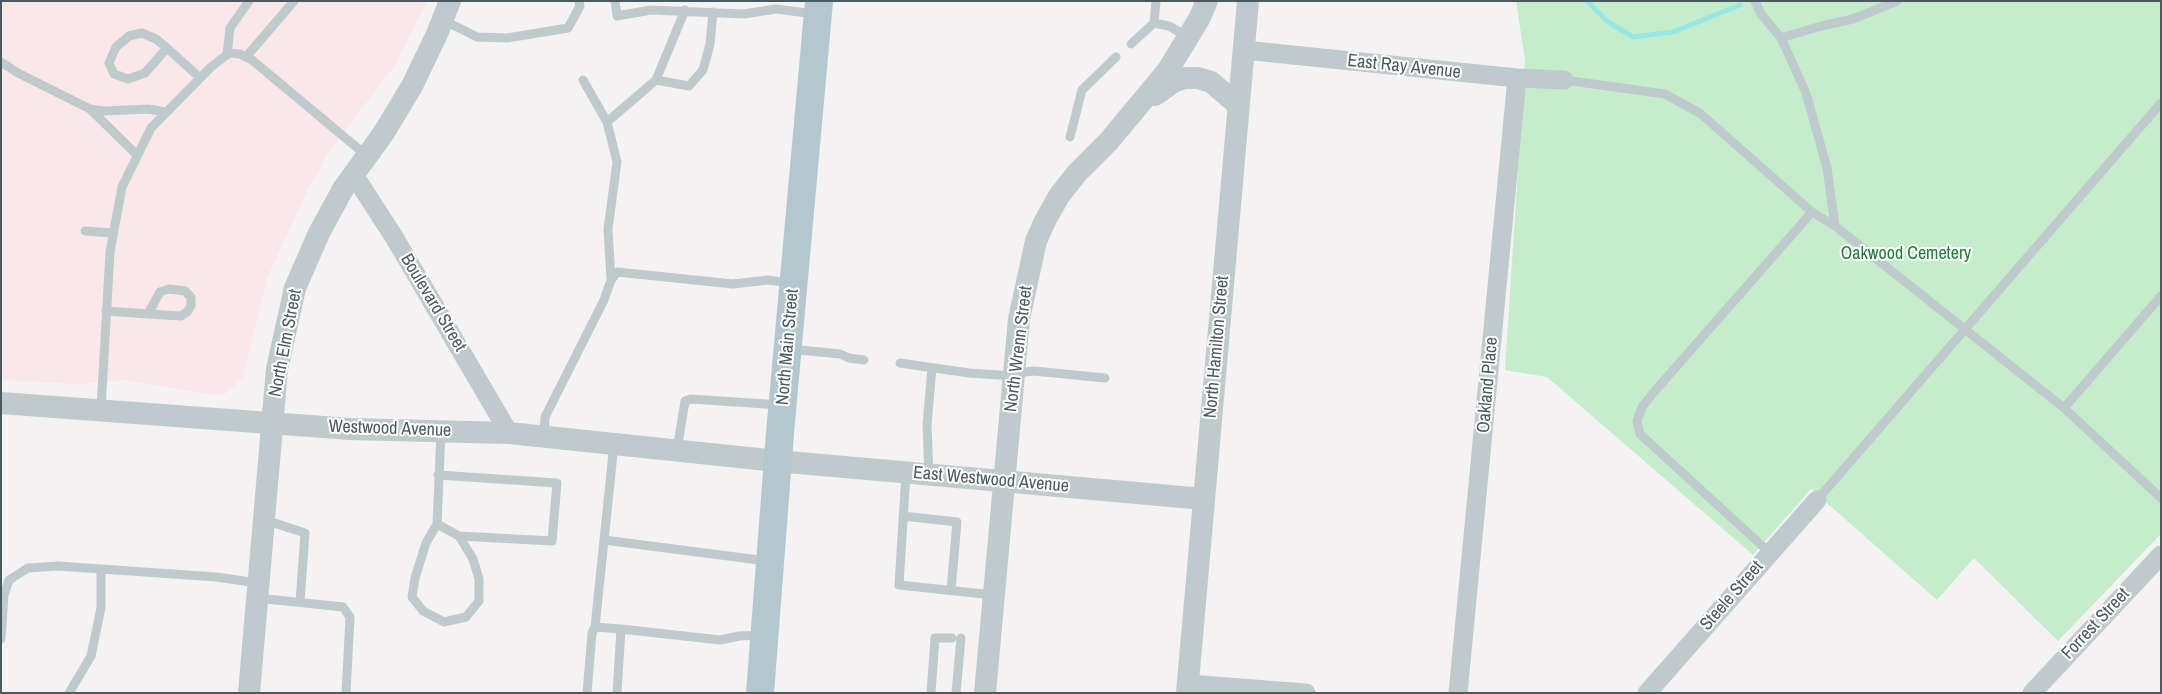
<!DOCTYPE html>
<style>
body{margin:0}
#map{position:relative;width:2162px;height:694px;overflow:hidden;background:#f4f2f3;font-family:"Archivo Narrow",sans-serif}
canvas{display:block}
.frame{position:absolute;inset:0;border:2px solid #4b5a5f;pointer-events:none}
</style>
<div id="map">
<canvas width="2162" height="694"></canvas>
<div class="frame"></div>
</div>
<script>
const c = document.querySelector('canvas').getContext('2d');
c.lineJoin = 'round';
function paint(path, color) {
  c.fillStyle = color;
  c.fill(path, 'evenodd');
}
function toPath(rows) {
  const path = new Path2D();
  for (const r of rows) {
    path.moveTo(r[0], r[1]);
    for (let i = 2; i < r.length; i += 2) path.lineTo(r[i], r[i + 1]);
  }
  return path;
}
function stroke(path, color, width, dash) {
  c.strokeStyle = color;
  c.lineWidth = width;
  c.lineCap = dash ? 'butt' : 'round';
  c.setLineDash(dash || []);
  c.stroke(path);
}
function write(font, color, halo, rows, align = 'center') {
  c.font = font + ' "Archivo Narrow",sans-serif';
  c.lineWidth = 4;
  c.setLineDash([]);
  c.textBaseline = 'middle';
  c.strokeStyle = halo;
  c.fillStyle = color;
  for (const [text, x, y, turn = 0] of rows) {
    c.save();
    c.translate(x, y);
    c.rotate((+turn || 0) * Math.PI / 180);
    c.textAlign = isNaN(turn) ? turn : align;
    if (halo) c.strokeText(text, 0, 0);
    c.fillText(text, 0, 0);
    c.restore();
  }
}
const medical = toPath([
 [1,1,427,1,395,65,324,158,323,164,309,187,268,276,243,377,225,394,216,395,124,380,78,384,1,380]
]);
const green = toPath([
 [1516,1,2161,1,2161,534,2058,641,1974,558,1937,600,1811,489,1753,555,1547,377,1505,370,1525,61]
]);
const stream = toPath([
 [1587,1,1608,22,1633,37,1673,32,1740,5]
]);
const service = toPath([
 [615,1,617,16,651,10,744,14,776,9,815,14],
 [1755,1,1761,14,1781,38,1806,93,1827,168,1835,226],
 [443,20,477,37,507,38,568,28,580,6,579,1],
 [1154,23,1156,1],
 [1781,38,1821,26,1853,19,1897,1],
 [1131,44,1154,23,1169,26,1188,37],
 [167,48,145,73,128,79,114,74,109,63,116,47,129,36,142,33,156,39,167,48,200,78],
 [227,55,230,28,249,1],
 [246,57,294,1],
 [1,62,18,73,90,109,136,154],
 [583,80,607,122,617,162,608,229,611,280],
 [656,80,689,86,703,70,710,44,713,12],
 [1564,80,1665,94,1701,114,1812,212,1835,226,2064,408,2161,498],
 [90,109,103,111,148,109,166,112],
 [607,122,656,80,685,10],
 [1070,137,1082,90,1116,57],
 [85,231,113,233],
 [106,311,148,314,181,316,187,312,191,306,191,297,185,291,178,290,169,289,160,292,148,314],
 [790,349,840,354,849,358,864,360],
 [900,363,969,373,1014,376],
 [1015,373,1034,371,1105,378],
 [2064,408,2161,296],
 [101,409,110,252,122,187,151,128,211,67,229,53,240,54,252,60,367,156],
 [544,437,545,417,604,300,611,280,617,272,733,284,768,280,791,283],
 [677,450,685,401,691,399,780,405],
 [906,473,899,585,993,595],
 [438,475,557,483,552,541,459,536],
 [929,475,927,425,932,368],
 [1817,500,2161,103],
 [903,516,957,522,951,590],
 [265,520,305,533,300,602],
 [437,524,459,536,473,559,479,579,479,601,466,617,444,622,423,611,412,597,415,578,426,543,437,524,441,432],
 [604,540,767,561],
 [1770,553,1640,434,1637,421,1642,407,1654,392,1812,212],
 [257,598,343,607,350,617,346,693],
 [595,627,614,444],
 [621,629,720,640,739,636,762,635],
 [1,639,4,595,9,580,28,568,58,566,216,577,258,583],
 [69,693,91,656,101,608,101,569],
 [587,693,592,633,595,627,621,629,617,693],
 [931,693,935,638,952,638],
 [956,693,961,638]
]);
const minor = toPath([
 [1244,50,1517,78,1564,80],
 [354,175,394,237,509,433],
 [1188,684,1306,693],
 [1458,693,1517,78],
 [1647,693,1817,500],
 [2032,693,2161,555]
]);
const tertiary = toPath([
 [1155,95,1175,81,1185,78,1198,78,1211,82,1238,105],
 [1,403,350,429,509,433,777,461,1204,499],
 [249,693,277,369,295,288,319,233,343,189,383,134,412,86,437,34,450,1],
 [985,693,1019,319,1036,241,1045,221,1059,196,1077,173,1109,141,1168,70,1199,19,1207,1],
 [1187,693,1248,1]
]);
const primary = toPath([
 [760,693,780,433,819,1]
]);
const streetNames = [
 ["East Ray Avenue",1404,67,6],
 ["Boulevard Street",433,303,59],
 ["North Elm Street",286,343,-79],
 ["North Main Street",788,347,-85],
 ["North Hamilton Street",1217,347,-85],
 ["North Wrenn Street",1019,349,-83],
 ["Oakland Place",1488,385,-85],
 ["Westwood Avenue",390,429,2],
 ["East Westwood Avenue",991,480,5],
 ["Steele Street",1732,596,-49],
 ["Forrest Street",2096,624,-47]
];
const parkNames = [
 ["Oakwood Cemetery",1906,254]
];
paint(medical, '#fae7e9');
paint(green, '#c5edcc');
stroke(stream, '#96e7e6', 5);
stroke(service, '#bfcacd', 9);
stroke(minor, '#bfcacd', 19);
stroke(tertiary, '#bfcacd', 22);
stroke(primary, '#b4c7ce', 28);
write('18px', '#4b5a5f', '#fff', streetNames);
write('18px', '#1f7d39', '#fff', parkNames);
</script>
